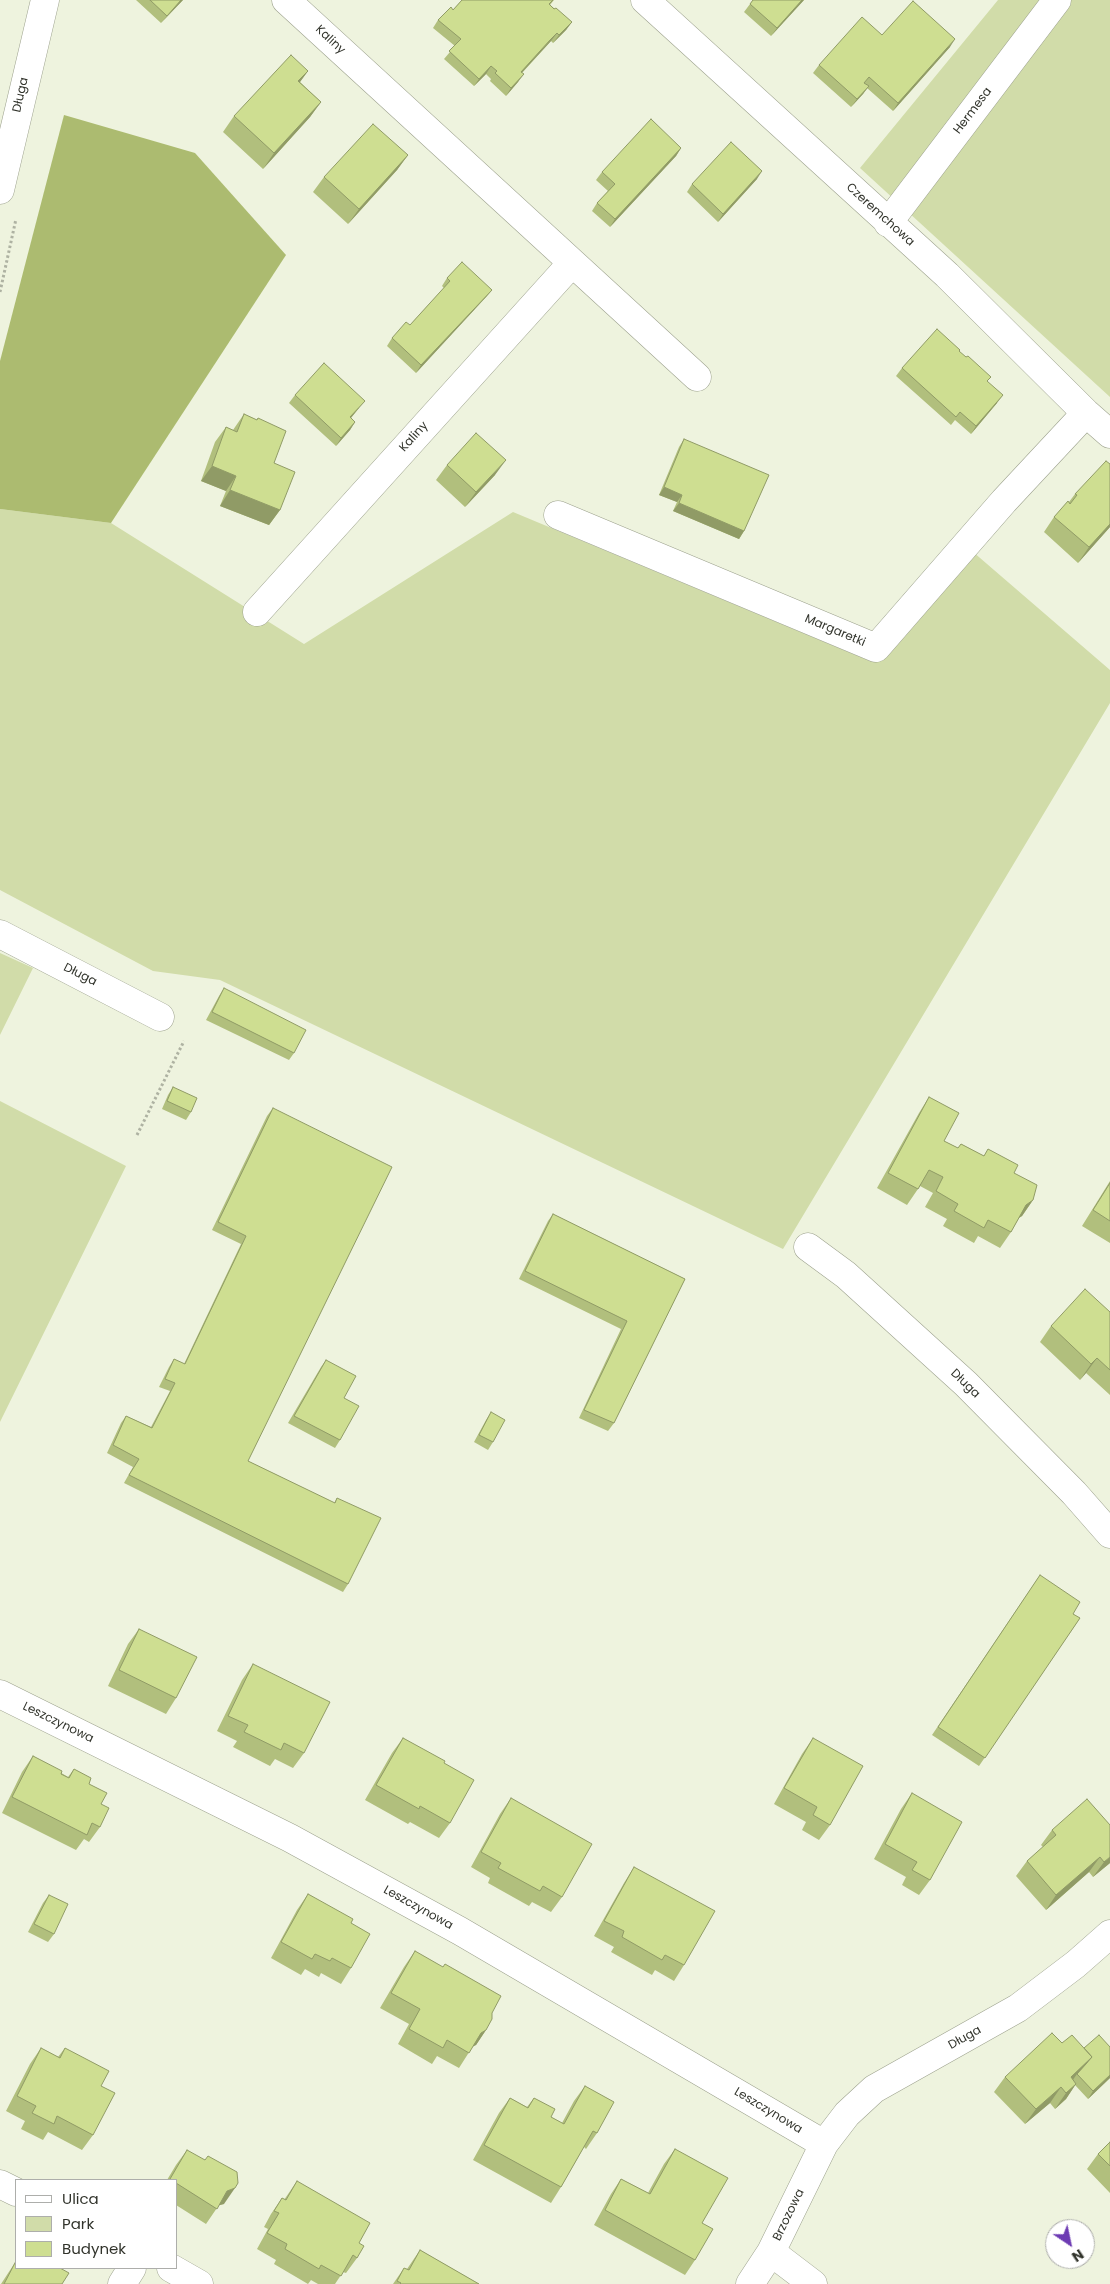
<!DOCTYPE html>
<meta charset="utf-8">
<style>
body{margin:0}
#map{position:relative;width:1110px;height:2284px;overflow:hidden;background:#eef3de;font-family:Poppins,sans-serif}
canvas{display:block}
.legend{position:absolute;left:15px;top:2179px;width:162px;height:90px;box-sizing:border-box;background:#fff;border:1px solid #adaeab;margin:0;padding:6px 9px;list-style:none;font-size:15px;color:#32342c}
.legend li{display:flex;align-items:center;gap:10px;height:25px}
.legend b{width:25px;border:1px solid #adaeab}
.north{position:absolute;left:1045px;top:2219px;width:50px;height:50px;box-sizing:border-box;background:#fff;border:1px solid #adaeab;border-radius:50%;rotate:146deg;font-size:14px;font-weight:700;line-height:20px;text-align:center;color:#32342c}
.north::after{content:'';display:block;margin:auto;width:18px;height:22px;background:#6d3bb3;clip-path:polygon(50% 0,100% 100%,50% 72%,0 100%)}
</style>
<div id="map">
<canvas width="1110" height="2284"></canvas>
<ul class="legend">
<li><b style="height:6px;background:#fff"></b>Ulica</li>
<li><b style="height:14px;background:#d1dca9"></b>Park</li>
<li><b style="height:14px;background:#cede91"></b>Budynek</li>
</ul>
<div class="north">N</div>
</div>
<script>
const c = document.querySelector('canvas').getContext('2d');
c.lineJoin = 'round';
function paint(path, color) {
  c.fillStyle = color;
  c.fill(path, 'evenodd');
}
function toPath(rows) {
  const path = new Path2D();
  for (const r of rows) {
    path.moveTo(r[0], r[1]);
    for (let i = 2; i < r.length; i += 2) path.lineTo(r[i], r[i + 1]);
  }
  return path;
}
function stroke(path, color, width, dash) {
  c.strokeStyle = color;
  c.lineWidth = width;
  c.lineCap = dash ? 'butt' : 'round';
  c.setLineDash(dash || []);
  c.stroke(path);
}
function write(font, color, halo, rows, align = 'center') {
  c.font = font + ' Poppins,sans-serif';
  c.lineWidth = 4;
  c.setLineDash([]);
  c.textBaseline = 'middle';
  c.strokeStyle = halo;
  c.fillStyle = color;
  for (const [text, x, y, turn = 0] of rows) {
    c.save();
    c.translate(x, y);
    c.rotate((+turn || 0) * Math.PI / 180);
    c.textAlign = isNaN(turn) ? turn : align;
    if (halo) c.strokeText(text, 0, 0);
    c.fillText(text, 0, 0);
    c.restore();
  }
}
const green = toPath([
 [998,0,1110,0,1110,397,860,168],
 [0,509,111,523,304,644,513,512,870,661,965,545,1110,670,1110,703,783,1249,220,980,153,971,0,890],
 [0,953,33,968,0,1035],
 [0,1101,126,1166,0,1422]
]);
const forest = toPath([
 [64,115,195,153,286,255,111,523,0,509,0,361]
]);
const path = toPath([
 [0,292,16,219],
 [137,1135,184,1041]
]);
const minor = toPath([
 [286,0,697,377],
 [645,0,947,275,1086,413,1110,434],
 [888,223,1057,0],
 [558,515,876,648,1004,501,1086,413],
 [257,612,572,263],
 [0,934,160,1017],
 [808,1247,846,1275,966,1384,1074,1493,1110,1534],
 [0,1694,290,1838,460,1931,824,2144],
 [0,2184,16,2192],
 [771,2252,813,2284],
 [171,2268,199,2284],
 [122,2284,132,2268],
 [750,2284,771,2252,824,2144,847,2114,874,2089,1018,2008,1076,1964,1110,1934]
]);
const tertiary = toPath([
 [0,190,45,0]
]);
const wall = toPath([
 [136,0,183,0,161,23],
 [462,0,554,0,550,5,572,22,566,30,553,43,551,41,522,73,518,82,506,96,490,81,491,79,486,74,474,86,444,59,455,46,433,28,438,20,453,10],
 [753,0,804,0,771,36,744,12],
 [882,35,950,47,893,111,867,88,863,94,851,107,813,73,819,65],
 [308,71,300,82,321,102,310,117,263,169,223,132,234,116],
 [681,148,676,156,610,227,592,211,597,203,608,191,596,180,602,172],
 [408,155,397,170,348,224,313,192,324,177],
 [757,179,718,222,687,192,692,184],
 [447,278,492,290,486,297,416,373,387,346,392,338,410,325,444,288,442,286],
 [959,351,997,403,971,434,955,420,951,425,896,376,902,368],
 [295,395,359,408,351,418,355,422,350,430,336,446,289,403],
 [244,414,257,420,258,418,274,463,280,510,269,525,220,506,226,491,201,481,215,442,226,427,233,430],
 [684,439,744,531,739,539,673,511,677,502,659,495,679,447],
 [1110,464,1110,527,1078,563,1044,532,1054,517,1069,502,1075,494],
 [447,465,495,475,465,507,436,480],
 [224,988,294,1053,289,1060,206,1020,219,996],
 [173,1087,191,1112,186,1120,162,1109,168,1095],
 [929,1097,944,1141,958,1148,961,1144,984,1156,988,1149,1014,1173,1033,1200,1022,1216,1019,1218,1011,1232,1000,1248,978,1236,974,1243,943,1226,947,1219,925,1207,933,1193,920,1186,907,1205,877,1188,919,1113],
 [273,1108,248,1461,334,1503,337,1498,348,1584,343,1592,124,1483,133,1467,107,1453,121,1423,126,1416,151,1427,170,1391,159,1387,169,1367,174,1359,184,1364,241,1244,212,1230,267,1116],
 [1110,1181,1110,1243,1082,1226],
 [553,1214,685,1279,614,1423,608,1431,579,1418,621,1329,519,1279,548,1221],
 [1110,1312,1110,1395,1086,1373,1080,1380,1040,1342,1051,1326],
 [326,1360,344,1398,340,1440,335,1448,288,1423,321,1367],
 [491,1412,493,1442,488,1450,474,1442,486,1420],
 [1040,1575,1073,1614,1080,1618,979,1766,932,1735],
 [139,1629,176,1698,166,1714,108,1686,128,1644],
 [253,1664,304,1753,293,1768,275,1759,270,1766,233,1747,237,1741,217,1731,242,1680],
 [403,1738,444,1763,450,1823,439,1838,410,1822,408,1824,365,1800,392,1753],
 [813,1738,830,1825,819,1840,802,1830,806,1822,774,1804,802,1754],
 [33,1756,68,1777,74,1769,89,1784,101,1804,100,1827,89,1842,84,1839,76,1850,2,1813,22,1772],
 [912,1793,930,1880,919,1895,902,1885,906,1877,874,1859,901,1809],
 [511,1798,562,1897,551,1912,532,1902,529,1906,488,1883,490,1878,471,1867,500,1814],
 [1052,1830,1110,1863,1093,1877,1089,1872,1046,1910,1016,1876,1027,1861,1043,1847,1041,1845],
 [634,1867,684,1965,674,1981,655,1970,652,1975,611,1952,614,1947,594,1936,624,1883],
 [308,1894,351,1923,351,1968,341,1984,321,1973,319,1977,305,1969,301,1975,271,1958,297,1910],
 [49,1895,54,1934,48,1942,28,1932,43,1903],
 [415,1951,492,2013,486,2030,476,2045,473,2046,459,2068,437,2056,432,2064,398,2044,409,2024,380,2008,404,1967],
 [1062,2043,1110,2078,1088,2099,1075,2085,1066,2099,1055,2109,1050,2103,1025,2124,994,2092,1005,2077],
 [41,2048,58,2057,65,2048,101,2086,93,2135,82,2150,48,2132,43,2140,21,2129,25,2121,6,2111,30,2064],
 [585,2086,597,2133,586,2149,584,2147,561,2187,551,2203,473,2160,499,2113,510,2098,527,2107,534,2098,551,2117,562,2123,574,2101],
 [1110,2142,1110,2193,1087,2169,1098,2154],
 [675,2149,702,2223,695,2260,685,2275,594,2225,611,2194,621,2179,648,2193,664,2164],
 [187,2150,224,2204,219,2205,206,2224,176,2205,176,2180,167,2180,176,2165],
 [297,2181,359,2243,357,2258,346,2273,343,2272,335,2284,318,2284,311,2280,308,2284,274,2264,276,2260,257,2249,268,2229,264,2227,271,2214,282,2198,284,2200],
 [420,2250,479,2284,393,2284,404,2268,407,2269],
 [16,2261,62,2284,1,2284]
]);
const shadedWall = toPath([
 [181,0,183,0,161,23,167,16],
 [802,0,804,0,771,36,777,28],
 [572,22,566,30,553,43,559,35],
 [557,33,551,41,515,80,521,72],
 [955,39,950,47,893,111,898,103],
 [491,66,486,74,474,86,479,79],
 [308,71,297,86,298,81],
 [524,74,518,82,506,96,511,88],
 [869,86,863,94,851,107,857,99],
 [321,102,310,117,263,169,274,153],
 [681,148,676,156,610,227,615,219],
 [408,155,397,170,348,224,359,209],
 [762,171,757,179,718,222,723,214],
 [492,290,486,297,416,373,421,365],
 [1003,395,997,403,971,434,976,426],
 [365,401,359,408,345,425,350,417],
 [355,422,350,430,336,446,341,438],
 [506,460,495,475,465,507,476,492],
 [212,466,236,476,226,491,201,481],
 [664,487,682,495,677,502,659,495],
 [230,490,280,510,269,525,220,506],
 [679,503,744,531,739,539,673,511],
 [1110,524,1110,527,1078,563,1089,547],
 [1033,1200,1022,1216,1015,1220,1026,1205],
 [1097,1358,1086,1373,1080,1380,1091,1364],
 [1100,1857,1089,1872,1046,1910,1056,1895],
 [1110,1857,1110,1863,1093,1877,1104,1862],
 [486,2030,476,2045,470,2048,481,2033],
 [1092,2057,1078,2075,1077,2074,1072,2081,1071,2077],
 [1110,2075,1110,2078,1088,2099,1093,2091],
 [1076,2084,1066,2099,1055,2109,1066,2093],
 [1061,2087,1050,2103,1025,2124,1036,2109],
 [235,2188,224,2204,216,2206,227,2191]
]);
const building = toPath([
 [150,0,181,0,167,16,150,0],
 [462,0,553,0,549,4,554,9,556,8,572,22,559,35,557,33,550,40,521,72,524,74,511,88,495,73,497,71,491,66,479,79,449,51,461,39,438,20,451,7,453,10,462,0],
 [753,0,802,0,777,28,750,4,753,0],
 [913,1,955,39,898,103,869,77,864,83,869,86,857,99,819,65,862,17,882,35,913,1],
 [291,55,308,71,298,81,321,102,274,153,234,116,291,55],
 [651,119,681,148,615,219,597,203,615,184,602,172,651,119],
 [373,124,408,155,359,209,324,177,373,124],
 [731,142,762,171,723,214,692,184,731,142],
 [462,262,492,290,421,365,392,338,406,322,410,325,450,281,447,278,462,262],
 [937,329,960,350,959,351,966,357,968,356,991,377,987,381,1003,395,976,426,960,412,956,417,902,368,937,329],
 [324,363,365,401,350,417,355,422,341,438,295,395,324,363],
 [244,414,257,420,258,418,286,431,274,463,295,472,280,510,230,490,236,476,212,466,226,427,237,432,244,414],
 [476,433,506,460,476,492,447,465,476,433],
 [684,439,769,475,744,531,679,503,682,495,664,487,684,439],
 [1106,461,1110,464,1110,524,1089,547,1054,517,1068,501,1070,504,1077,495,1075,494,1106,461],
 [224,988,306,1030,294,1053,212,1012,224,988],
 [173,1087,197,1098,191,1112,167,1101,173,1087],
 [929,1097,959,1113,944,1141,958,1148,961,1144,984,1156,988,1149,1018,1165,1014,1173,1037,1185,1033,1200,1026,1205,1011,1232,988,1220,984,1228,954,1211,958,1204,936,1191,943,1177,929,1170,918,1189,888,1173,929,1097],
 [273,1108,392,1167,248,1461,335,1503,337,1498,381,1518,348,1584,129,1475,139,1459,113,1445,126,1416,152,1428,175,1383,165,1379,174,1359,185,1364,246,1236,218,1222,273,1108],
 [1110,1183,1110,1221,1093,1210,1110,1183],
 [553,1214,685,1279,614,1423,584,1410,627,1321,525,1271,553,1214],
 [1085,1289,1110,1312,1110,1370,1097,1358,1091,1364,1051,1326,1085,1289],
 [326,1360,356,1376,344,1398,359,1406,340,1440,294,1416,326,1360],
 [491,1412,505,1420,493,1442,479,1435,491,1412],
 [1040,1575,1080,1602,1073,1614,1080,1618,985,1758,938,1727,1040,1575],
 [139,1629,197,1657,176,1698,119,1670,139,1629],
 [253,1664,330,1702,304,1753,284,1743,281,1750,244,1732,248,1725,228,1716,253,1664],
 [403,1738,445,1761,444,1763,474,1780,450,1823,420,1806,419,1809,376,1785,403,1738],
 [813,1738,863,1766,830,1825,813,1815,817,1807,784,1788,813,1738],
 [33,1756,62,1771,61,1774,69,1778,74,1769,91,1778,89,1784,107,1793,101,1804,109,1808,100,1827,92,1823,87,1835,12,1797,33,1756],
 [912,1793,962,1822,930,1880,912,1870,917,1862,885,1844,912,1793],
 [511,1798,592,1844,562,1897,543,1886,540,1891,498,1868,501,1863,481,1852,511,1798],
 [1087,1799,1110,1825,1110,1857,1104,1862,1100,1857,1056,1895,1027,1861,1056,1835,1052,1830,1087,1799],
 [634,1867,715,1911,684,1965,665,1955,662,1960,622,1937,624,1931,604,1921,634,1867],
 [308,1894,353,1919,351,1923,370,1934,351,1968,332,1958,330,1961,315,1954,312,1959,281,1942,308,1894],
 [49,1895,68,1904,54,1934,34,1924,49,1895],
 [415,1951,443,1967,445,1964,501,1996,492,2013,492,2019,486,2030,481,2033,469,2053,447,2040,443,2048,409,2029,420,2009,391,1993,415,1951],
 [1052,2033,1062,2043,1072,2035,1092,2057,1071,2077,1076,2084,1066,2093,1061,2087,1036,2109,1005,2077,1052,2033],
 [1099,2035,1110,2047,1110,2075,1093,2091,1077,2074,1086,2064,1092,2057,1084,2048,1099,2035],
 [41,2048,60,2058,65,2048,109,2071,101,2086,115,2093,93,2135,57,2116,54,2124,32,2113,36,2106,17,2096,41,2048],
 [585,2086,614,2102,597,2133,593,2131,561,2187,484,2145,510,2098,528,2108,534,2098,555,2109,551,2117,564,2124,585,2086],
 [1110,2142,1110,2166,1098,2154,1110,2142],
 [675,2149,728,2178,702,2223,713,2229,695,2260,605,2210,621,2179,650,2194,675,2149],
 [187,2150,205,2160,208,2156,237,2172,238,2183,235,2188,227,2191,217,2209,176,2183,176,2180,172,2180,170,2179,187,2150],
 [297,2181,370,2223,359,2243,364,2246,357,2258,353,2255,341,2276,321,2265,319,2269,285,2249,287,2244,267,2233,279,2213,274,2211,282,2198,286,2200,297,2181],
 [420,2250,479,2284,400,2284,401,2283,397,2281,404,2268,409,2270,420,2250],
 [16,2261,16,2268,60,2268,69,2273,62,2284,4,2284,16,2261]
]);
const streetNames = [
 ["Kaliny",330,40,43],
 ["Długa",21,95,-77],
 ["Hermesa",973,111,-53],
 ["Czeremchowa",880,215,42],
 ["Kaliny",414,437,-48],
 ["Margaretki",835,631,23],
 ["Długa",80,975,27],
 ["Długa",965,1384,44],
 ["Leszczynowa",58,1723,26],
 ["Leszczynowa",418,1908,29],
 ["Długa",965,2038,-29],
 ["Leszczynowa",768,2111,31],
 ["Brzozowa",789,2215,-64]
];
paint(green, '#d1dca9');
paint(forest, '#acbb70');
stroke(minor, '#9ca18d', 29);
stroke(tertiary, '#9ca18d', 29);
stroke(path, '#aeb2a2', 3, [2.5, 2.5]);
stroke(minor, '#fff', 28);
stroke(tertiary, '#fff', 28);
paint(wall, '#b1bf7d');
paint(shadedWall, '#909b66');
paint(building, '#cede91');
stroke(building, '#909b66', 1);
write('12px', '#32342c', '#fff', streetNames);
</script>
